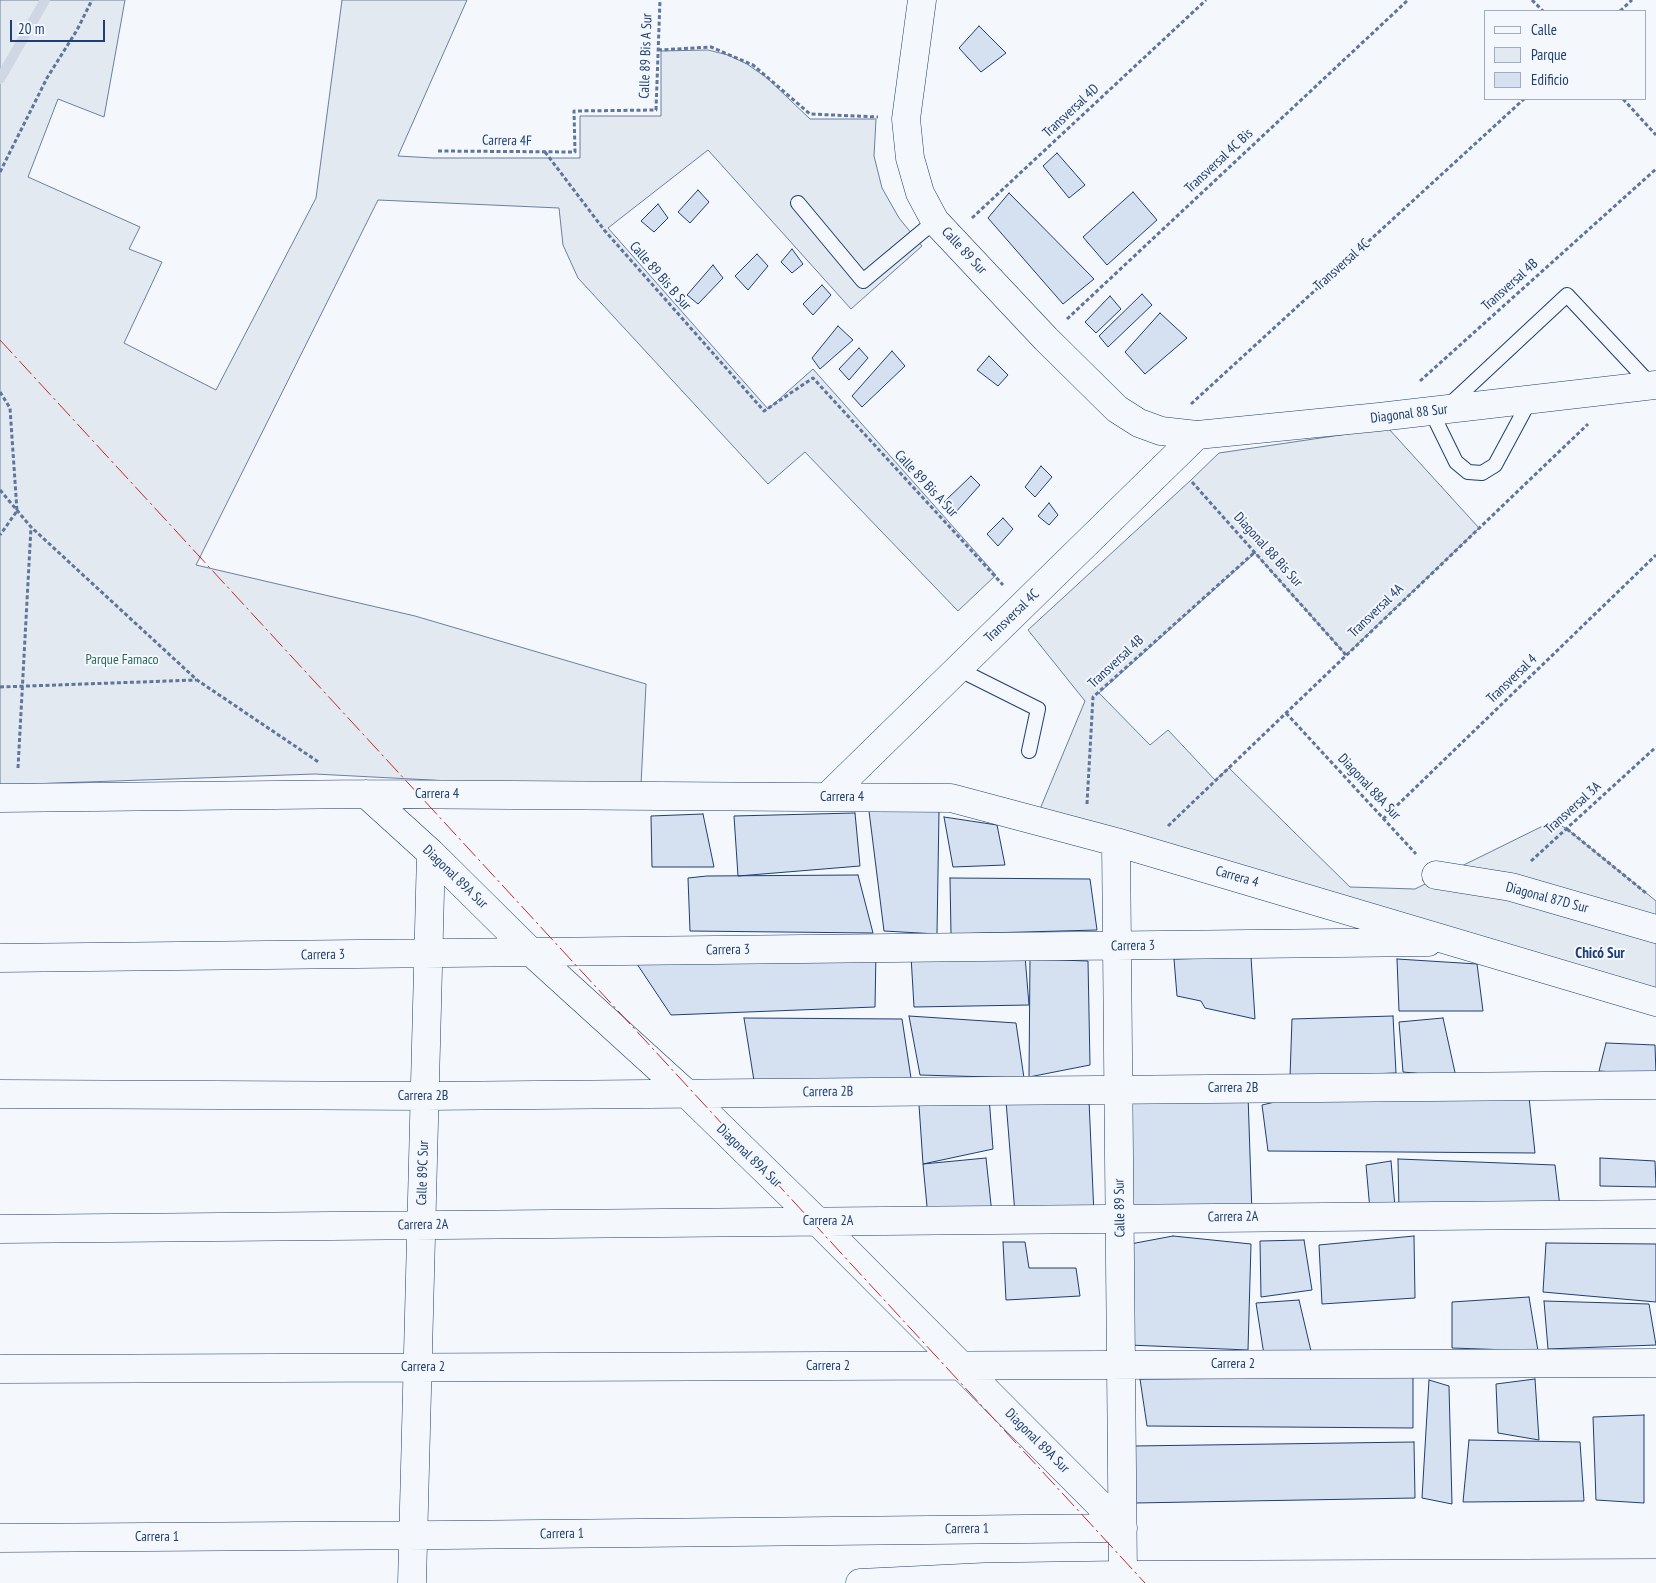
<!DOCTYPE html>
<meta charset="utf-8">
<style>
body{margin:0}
#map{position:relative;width:1656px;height:1583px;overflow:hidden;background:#f4f7fb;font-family:"PT Sans Narrow",sans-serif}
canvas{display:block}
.legend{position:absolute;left:1484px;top:10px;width:162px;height:90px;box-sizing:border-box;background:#f4f7fb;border:1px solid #9eadc5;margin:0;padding:6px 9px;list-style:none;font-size:15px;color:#1d3f73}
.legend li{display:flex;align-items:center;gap:10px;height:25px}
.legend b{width:25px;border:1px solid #9eadc5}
.scale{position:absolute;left:10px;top:20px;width:95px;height:22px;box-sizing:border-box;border:2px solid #1d3f73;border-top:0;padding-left:6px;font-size:15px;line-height:18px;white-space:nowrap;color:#1d3f73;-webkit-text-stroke:4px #f4f7fb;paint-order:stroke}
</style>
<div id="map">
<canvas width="1656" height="1583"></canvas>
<ul class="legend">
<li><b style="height:6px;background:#f4f7fb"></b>Calle</li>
<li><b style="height:14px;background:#e3e9f0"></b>Parque</li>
<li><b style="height:14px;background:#d5e0f0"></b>Edificio</li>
</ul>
<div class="scale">20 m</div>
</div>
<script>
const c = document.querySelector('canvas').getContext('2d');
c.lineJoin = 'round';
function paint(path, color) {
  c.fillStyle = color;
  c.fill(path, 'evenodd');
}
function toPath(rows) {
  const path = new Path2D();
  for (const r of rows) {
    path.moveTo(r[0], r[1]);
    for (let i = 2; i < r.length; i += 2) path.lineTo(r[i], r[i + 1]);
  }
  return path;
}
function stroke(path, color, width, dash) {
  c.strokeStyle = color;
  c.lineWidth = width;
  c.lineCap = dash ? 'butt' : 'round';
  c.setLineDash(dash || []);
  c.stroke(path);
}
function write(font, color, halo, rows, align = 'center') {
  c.font = font + ' "PT Sans Narrow",sans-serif';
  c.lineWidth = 4;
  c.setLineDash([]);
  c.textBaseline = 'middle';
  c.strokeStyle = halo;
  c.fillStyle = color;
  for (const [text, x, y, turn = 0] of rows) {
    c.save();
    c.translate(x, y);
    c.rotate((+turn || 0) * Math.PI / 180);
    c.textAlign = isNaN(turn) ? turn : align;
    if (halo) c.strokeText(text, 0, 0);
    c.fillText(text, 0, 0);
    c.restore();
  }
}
const green = toPath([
 [0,0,125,0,104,117,58,99,28,177,140,227,129,249,162,262,124,343,216,390,316,198,342,0,467,0,398,156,433,158,580,158,580,116,661,116,661,51,708,50,728,55,747,64,767,78,810,119,876,119,874,156,882,188,899,218,922,246,851,309,708,150,608,228,768,409,813,369,996,575,958,611,805,452,768,484,578,278,563,245,559,208,378,200,196,565,415,616,646,684,641,785,489,783,315,774,0,785,0,0],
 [1388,428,1479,528,1346,655,1255,553,1099,693,1150,745,1168,730,1215,780,1229,768,1350,887,1415,889,1553,821,1567,829,1656,901,1656,988,1040,809,1085,701,1028,630,1191,480,1219,453,1388,428]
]);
const stream = toPath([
 [0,79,45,0]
]);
const building = toPath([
 [979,26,1006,53,981,72,959,48,979,26],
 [1057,153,1085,185,1069,198,1043,166,1057,153],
 [698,190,709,202,690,223,678,212,698,190],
 [1133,192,1157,220,1107,265,1083,237,1133,192],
 [1009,193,1094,279,1063,304,988,218,1009,193],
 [658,204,668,218,654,232,641,221,658,204],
 [792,249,803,264,792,273,781,262,792,249],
 [757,254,768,266,748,290,735,276,757,254],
 [713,265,723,278,698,304,687,295,713,265],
 [822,285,831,295,813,315,803,304,822,285],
 [1142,294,1152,305,1108,347,1099,336,1142,294],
 [1110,296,1121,309,1096,333,1085,322,1110,296],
 [1160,313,1187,338,1145,374,1125,352,1160,313],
 [838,326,853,340,820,369,812,358,838,326],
 [859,348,868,358,849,380,839,369,859,348],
 [892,351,905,366,862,407,852,396,892,351],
 [989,356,1008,375,998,386,977,370,989,356],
 [1041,466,1052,477,1035,497,1025,487,1041,466],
 [971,476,980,485,955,513,944,502,971,476],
 [1049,503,1058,515,1049,525,1038,516,1049,503],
 [1003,518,1013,529,998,546,987,534,1003,518],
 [869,811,939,811,937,934,884,931,869,811],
 [855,813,860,866,738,876,734,816,855,813],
 [703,814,714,867,652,867,651,816,703,814],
 [944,817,997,825,1005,865,953,867,944,817],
 [858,875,873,933,690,931,688,878,707,876,858,875],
 [950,878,1090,879,1097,930,951,934,950,878],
 [876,952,875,1007,671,1015,637,964,876,952],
 [911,956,1025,956,1029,1005,914,1007,911,956],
 [1251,957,1255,1019,1205,1008,1201,1001,1177,996,1174,959,1251,957],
 [1030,959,1088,961,1090,1065,1029,1077,1030,959],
 [1397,959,1477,964,1483,1011,1399,1011,1397,959],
 [909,1016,1016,1023,1024,1078,920,1075,909,1016],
 [1393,1016,1396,1073,1290,1077,1292,1019,1393,1016],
 [744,1018,902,1019,911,1078,755,1087,744,1018],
 [1443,1018,1456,1077,1403,1072,1399,1022,1443,1018],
 [1606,1043,1655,1045,1656,1075,1599,1071,1606,1043],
 [1248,1095,1252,1214,1128,1209,1128,1097,1248,1095],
 [989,1097,993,1149,923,1164,919,1105,989,1097],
 [1529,1097,1535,1153,1268,1151,1262,1105,1292,1098,1529,1097],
 [1089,1100,1094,1215,1015,1214,1006,1101,1089,1100],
 [986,1158,992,1214,928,1217,923,1164,986,1158],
 [1600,1158,1655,1161,1656,1187,1600,1186,1600,1158],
 [1398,1159,1555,1165,1560,1207,1399,1211,1398,1159],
 [1391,1161,1395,1207,1370,1210,1366,1165,1391,1161],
 [1173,1236,1251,1244,1248,1350,1129,1345,1125,1245,1173,1236],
 [1414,1236,1415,1298,1322,1304,1319,1245,1414,1236],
 [1304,1240,1312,1290,1261,1297,1260,1241,1304,1240],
 [1003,1242,1025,1242,1029,1268,1076,1268,1080,1296,1006,1300,1003,1242],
 [1546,1243,1656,1244,1656,1302,1543,1292,1546,1243],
 [1529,1297,1538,1351,1452,1348,1452,1302,1529,1297],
 [1299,1300,1311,1351,1264,1355,1256,1303,1299,1300],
 [1544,1301,1649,1304,1656,1345,1548,1349,1544,1301],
 [1413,1377,1413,1428,1147,1426,1140,1379,1413,1377],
 [1535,1379,1539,1440,1498,1433,1496,1384,1535,1379],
 [1429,1380,1449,1386,1452,1504,1422,1498,1429,1380],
 [1644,1415,1644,1503,1596,1500,1593,1417,1644,1415],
 [1469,1440,1580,1442,1584,1501,1463,1502,1469,1440],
 [1414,1442,1415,1498,1135,1503,1134,1446,1414,1442]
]);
const path = toPath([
 [1532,0,1543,11],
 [1620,11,1632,0],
 [658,50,711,47,753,65,810,114,878,117],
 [1623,99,1656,135],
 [438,151,575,152,574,111,656,110,660,0],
 [545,152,605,231,764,411,813,378,1003,585],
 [0,172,47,78,77,30,92,0],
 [972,218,1206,0],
 [1067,319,1408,0],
 [1420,381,1656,169],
 [0,392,10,408,17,511,0,535],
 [1191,404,1524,99],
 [1192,482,1346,655],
 [0,490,31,527,197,680,320,763],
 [0,687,196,680],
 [1286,713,1416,854],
 [18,768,31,527],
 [1087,804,1093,697,1255,552],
 [1383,819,1656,555],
 [1168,826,1588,424],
 [1567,829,1646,893],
 [1531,861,1656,747]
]);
const service = toPath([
 [798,203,863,281,935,221],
 [1448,406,1567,295,1652,386],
 [1431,411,1456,462,1468,472,1482,473,1495,465,1530,400],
 [958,669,1038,709,1029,751]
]);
const minor = toPath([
 [366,794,431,853,532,953,686,1093,817,1221,1123,1528],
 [827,797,1197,435],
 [0,798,366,794,951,798,1116,842,1656,1002],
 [1116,842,1123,1575],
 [1436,875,1511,887,1656,929],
 [0,958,1428,942],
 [0,1094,425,1096,1656,1085],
 [0,1229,1656,1214],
 [0,1369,1656,1363],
 [0,1538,444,1535,1123,1528],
 [412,1583,431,853]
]);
const tertiary = toPath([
 [922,0,906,119,910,158,920,193,935,221,1046,339,1117,409,1139,423,1161,431,1197,435,1379,417,1656,385]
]);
const trunk = toPath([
 [860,1583,985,1577,1123,1575,1656,1573]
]);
const power = toPath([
 [0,340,1145,1583]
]);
const streetNames = [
 ["Calle 89 Bis A Sur",646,56,-88],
 ["Transversal 4D",1071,111,-43],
 ["Carrera 4F",507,141,1],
 ["Transversal 4C Bis",1219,161,-43],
 ["Calle 89 Sur",964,251,47],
 ["Transversal 4C",1342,265,-42],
 ["Calle 89 Bis B Sur",660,276,49],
 ["Transversal 4B",1510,285,-42],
 ["Diagonal 88 Sur",1409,414,-7],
 ["Calle 89 Bis A Sur",926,484,47],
 ["Diagonal 88 Bis Sur",1268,550,48],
 ["Transversal 4A",1376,611,-44],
 ["Transversal 4C",1012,616,-44],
 ["Transversal 4B",1116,662,-43],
 ["Transversal 4",1512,679,-44],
 ["Diagonal 88A Sur",1369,787,47],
 ["Carrera 4",437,794],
 ["Carrera 4",842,797],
 ["Transversal 3A",1573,808,-42],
 ["Diagonal 89A Sur",455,877,44],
 ["Carrera 4",1237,877,16],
 ["Diagonal 87D Sur",1547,898,15],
 ["Carrera 3",1133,946,-1],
 ["Carrera 3",728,950,-1],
 ["Carrera 3",323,955,-1],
 ["Carrera 2B",1233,1088],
 ["Carrera 2B",828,1092,-1],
 ["Carrera 2B",423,1096],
 ["Diagonal 89A Sur",749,1156,44],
 ["Calle 89C Sur",423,1173,-88],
 ["Calle 89 Sur",1120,1208,-91],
 ["Carrera 2A",1233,1217,-1],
 ["Carrera 2A",828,1221],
 ["Carrera 2A",423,1225,-1],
 ["Carrera 2",1233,1364],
 ["Carrera 2",828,1366],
 ["Carrera 2",423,1367],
 ["Diagonal 89A Sur",1037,1441,45],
 ["Carrera 1",967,1529,-1],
 ["Carrera 1",562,1534,-1],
 ["Carrera 1",157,1537]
];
const parkNames = [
 ["Parque Famaco",122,660]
];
const neighbourhoodNames = [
 ["Chicó Sur",1600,954]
];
paint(green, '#e3e9f0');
stroke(green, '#687fa3', 1);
stroke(stream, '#cfd7e4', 10);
paint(building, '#d5e0f0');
stroke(building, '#1d3f73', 1);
stroke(service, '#1d3f73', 16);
stroke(minor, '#1d3f73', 29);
stroke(tertiary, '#1d3f73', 29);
stroke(trunk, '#1d3f73', 29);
stroke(path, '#5e769c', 3, [4, 2.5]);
stroke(service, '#f4f7fb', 14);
stroke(minor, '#f4f7fb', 28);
stroke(tertiary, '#f4f7fb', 28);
stroke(trunk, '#f4f7fb', 28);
stroke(power, '#c62828', 1, [18, 4, 2.5, 4]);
write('14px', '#1d3f73', '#f4f7fb', streetNames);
write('14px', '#2c6c60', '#f4f7fb', parkNames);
write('bold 15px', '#1d3f73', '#f4f7fb', neighbourhoodNames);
</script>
